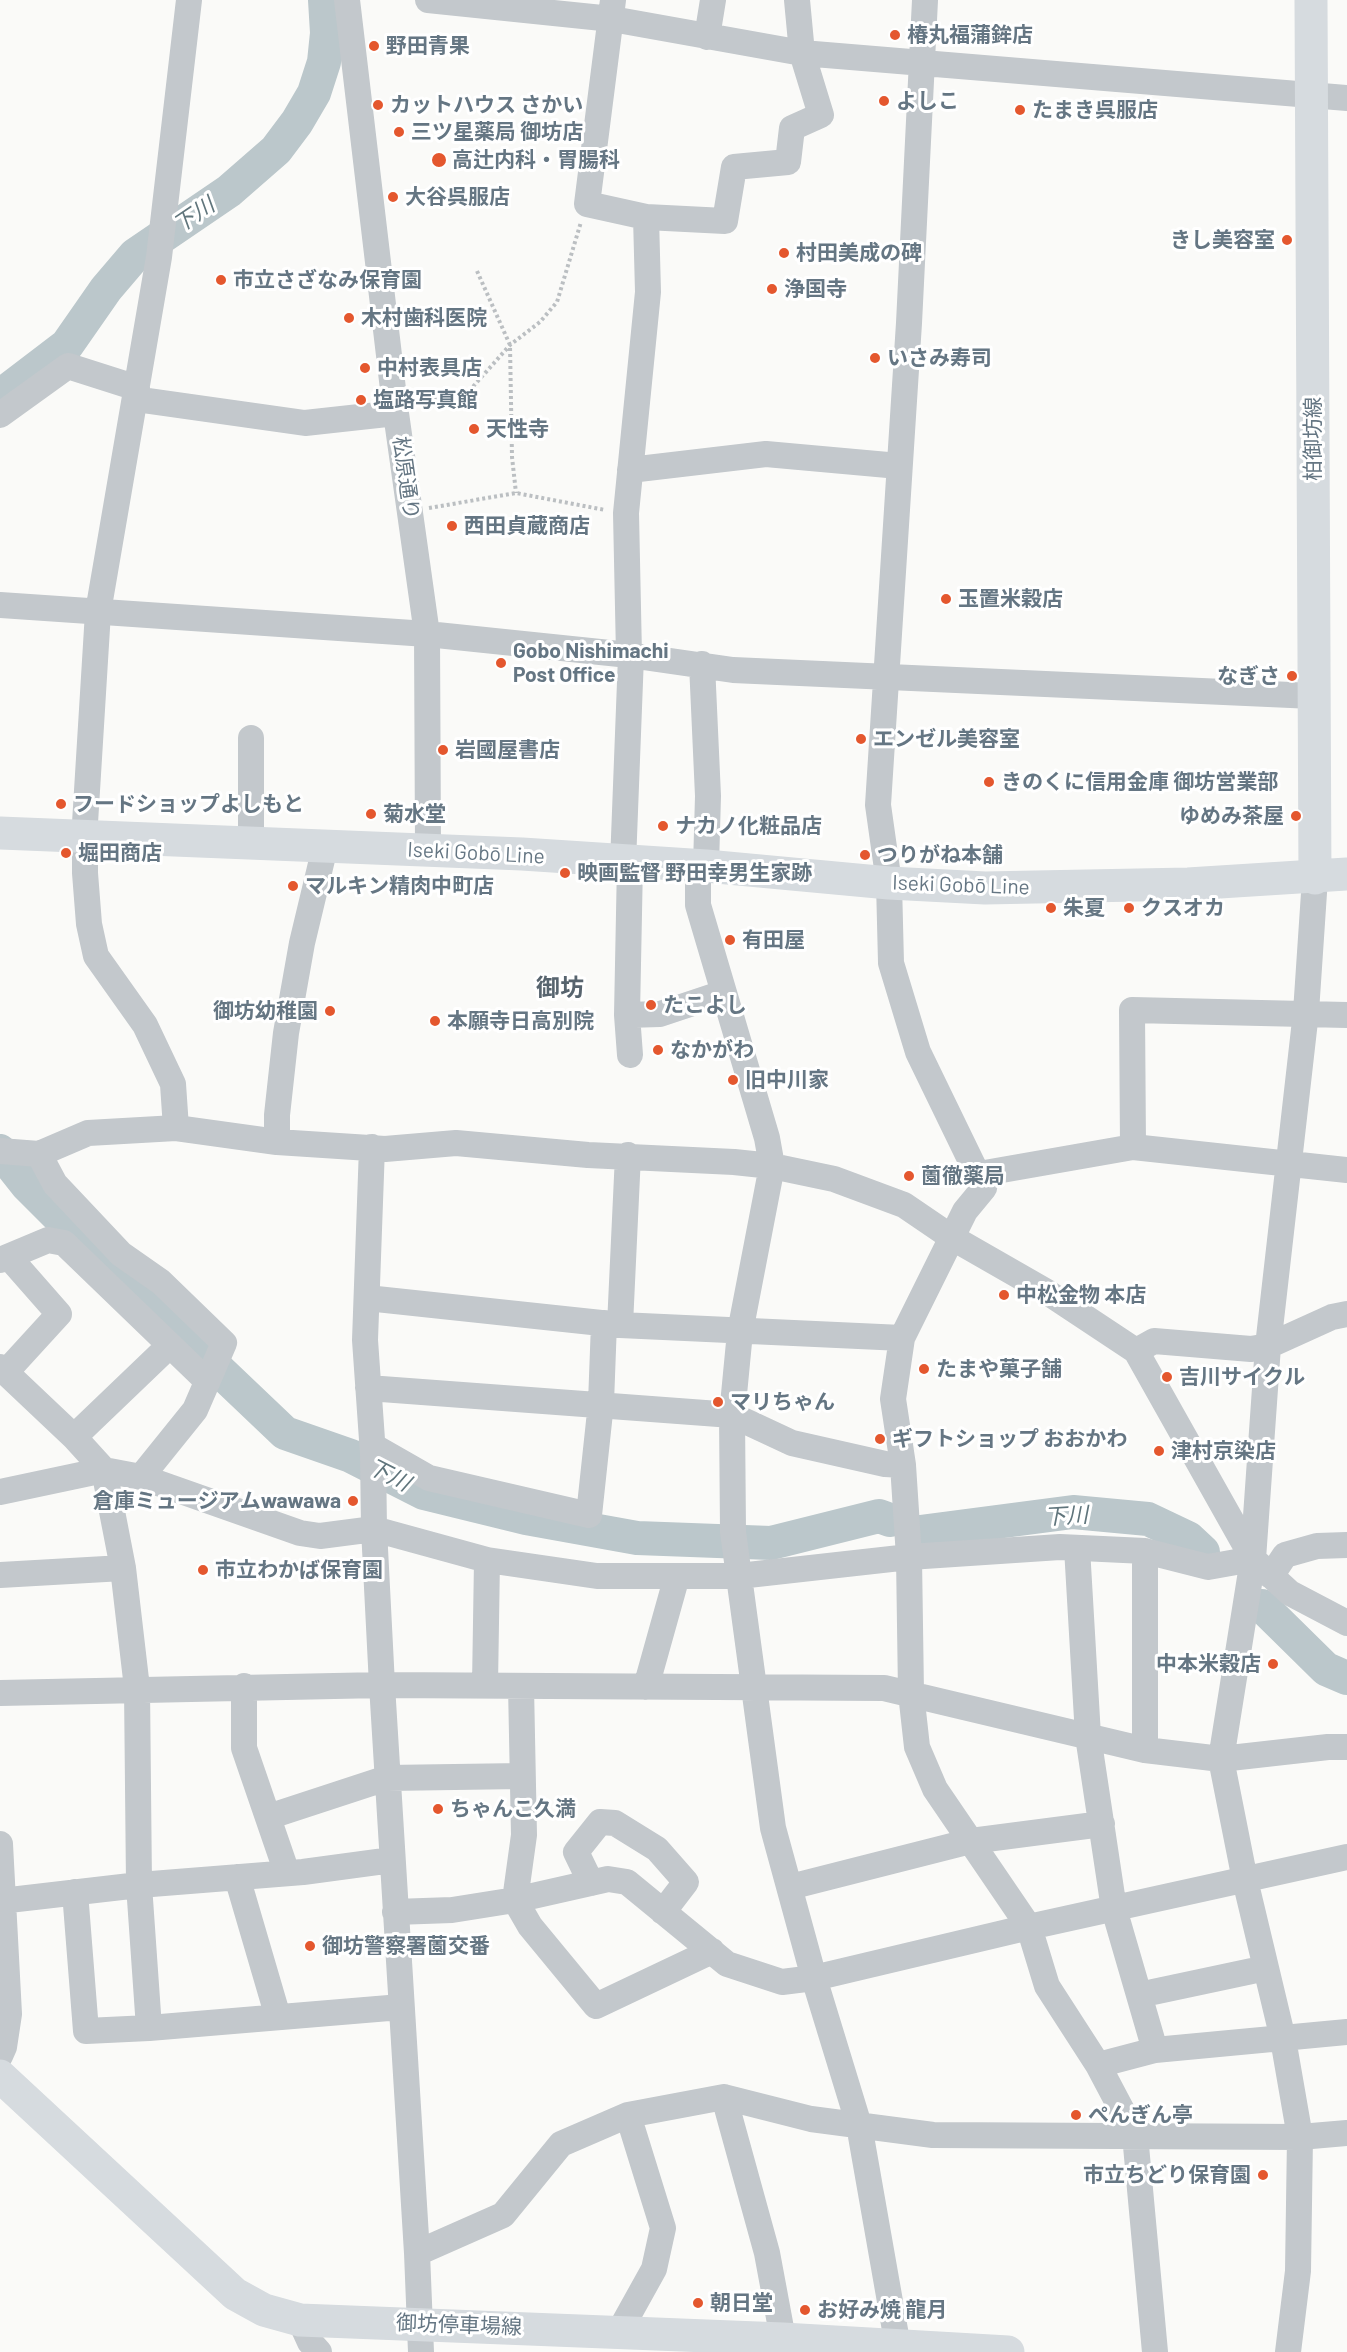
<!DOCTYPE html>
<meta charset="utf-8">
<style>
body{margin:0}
canvas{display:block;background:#fafaf8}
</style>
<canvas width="1347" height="2352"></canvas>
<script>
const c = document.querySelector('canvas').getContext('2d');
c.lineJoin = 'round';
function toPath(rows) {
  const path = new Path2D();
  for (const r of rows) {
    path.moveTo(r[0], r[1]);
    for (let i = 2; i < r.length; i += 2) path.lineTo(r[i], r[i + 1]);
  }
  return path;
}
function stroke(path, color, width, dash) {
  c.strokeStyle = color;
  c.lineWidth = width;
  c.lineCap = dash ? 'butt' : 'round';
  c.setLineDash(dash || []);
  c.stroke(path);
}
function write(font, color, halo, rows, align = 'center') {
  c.font = font + ' Barlow,"Noto Sans JP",sans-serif';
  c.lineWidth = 6;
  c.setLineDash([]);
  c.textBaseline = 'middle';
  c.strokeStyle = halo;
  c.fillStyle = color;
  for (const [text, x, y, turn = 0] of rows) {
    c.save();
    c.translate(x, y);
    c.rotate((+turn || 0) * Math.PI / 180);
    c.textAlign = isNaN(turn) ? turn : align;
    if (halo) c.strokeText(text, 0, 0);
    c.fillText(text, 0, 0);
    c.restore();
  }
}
const river = toPath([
 [0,396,67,345,106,289,135,255,229,191,276,150,297,122,314,93,324,62,327,33,325,0],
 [0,1151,27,1185,80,1238,285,1433,351,1456,424,1493,526,1518,637,1538,771,1543,879,1516,890,1520],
 [920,1532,1073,1512,1148,1519,1188,1538,1203,1552],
 [1262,1606,1326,1669,1347,1678]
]);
const path = toPath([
 [477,271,510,345,512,457,516,493],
 [416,402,470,390,510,345,540,322,557,302,581,222],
 [429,508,516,493,605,510]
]);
const minor = toPath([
 [347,0,395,406,427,634,428,849],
 [428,0,612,19,802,53,1347,98],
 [613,0,587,204,646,217,648,292,626,513,629,655],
 [925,0,909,323,878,805,889,883,891,963,918,1052,984,1188,965,1211,902,1338,893,1399,903,1465,909,1557,911,1693,917,1747,935,1789,1029,1927,1047,1986,1098,2065,1135,2135,1155,2352],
 [707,37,713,0],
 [646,217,725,221,734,167,788,162,792,128,821,115,802,53,797,0],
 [135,399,305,423,396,413],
 [0,415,68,366,137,388],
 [630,470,766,454,899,466],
 [0,605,427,634,629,655,733,670,1313,696],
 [702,664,708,796,706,866],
 [251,843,251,738],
 [623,863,631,656],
 [698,866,698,905,767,1138,772,1166,740,1332,732,1415,733,1532,773,1828,814,1978,859,2125,898,2347],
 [627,1015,660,1014,723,993],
 [630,1055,627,1015,630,863],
 [176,1128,173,1084,145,1025,96,956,89,924,85,873,85,823,98,612,159,257,189,0],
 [277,1142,277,1115,286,1033,302,943,325,847],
 [372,1147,365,1340,373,1454,374,1529,382,1685,417,2253,421,2352],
 [1133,1147,1132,1010,1347,1015],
 [0,1151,39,1154,88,1133,176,1128,277,1142,385,1149,456,1143,588,1155,734,1162,772,1166,834,1179,904,1205,951,1237,1047,1292,1136,1351,1253,1559,1290,1593,1347,1623],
 [39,1154,55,1184,121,1254,161,1282,224,1343,195,1410,141,1477],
 [979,1174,1133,1147,1347,1170],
 [0,1260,48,1240,64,1243,207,1381],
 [367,1298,620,1325,902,1338],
 [620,1325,628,1155],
 [1136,1351,1154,1341,1251,1349,1268,1346,1332,1317,1347,1314],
 [0,1367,74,1437,104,1470,141,1477,300,1533,320,1536,374,1529,487,1560,597,1576,739,1576,909,1557,1060,1547,1145,1551,1208,1567,1253,1559],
 [6,1372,59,1314,9,1257],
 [368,1388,732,1415,792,1443,885,1464,903,1465],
 [74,1437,169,1346],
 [373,1446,429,1478,589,1515,601,1403,604,1323],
 [0,1492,104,1470,123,1568,137,1688,139,1885,149,2028],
 [1077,1548,1088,1736,1114,1909,1155,2050,1098,2065],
 [0,1575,123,1568],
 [1271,1576,1285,1555,1317,1546,1347,1545],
 [485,1685,487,1560],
 [244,1686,244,1748,287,1873],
 [521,1686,524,1835,515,1900,530,1926,596,2006,712,1951],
 [646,1687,677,1576],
 [0,1693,382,1685,884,1688,1145,1750,1221,1759,1328,1747,1347,1747],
 [1145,1750,1145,1551],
 [268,1817,387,1778,522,1776],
 [0,1844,9,2014,4,2047,0,2056],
 [237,1877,278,2017],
 [591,1883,576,1852,600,1822,615,1823,657,1849,686,1882,663,1912],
 [790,1887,971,1841,1102,1824],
 [75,1892,86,2031,149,2028,401,2007],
 [0,1901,139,1885,303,1872,392,1860],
 [395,1912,452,1910,515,1900,608,1879,627,1882,727,1964,782,1982,814,1978,1029,1927,1347,1857],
 [1139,1995,1266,1968],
 [1155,2050,1347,2032],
 [417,2253,503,2215,561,2144,628,2115,724,2097],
 [300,2320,310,2342,319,2352],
 [619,2332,654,2269,663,2228,628,2115],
 [783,2339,767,2253,724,2097,811,2119,933,2135,1300,2137,1347,2133],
 [1288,2352,1298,2271,1300,2137,1283,2039,1245,1880,1221,1759,1253,1559,1268,1346,1306,1012,1315,878]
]);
const major = toPath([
 [1311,0,1315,878],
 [0,833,522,854,706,866,889,883,985,888,1188,884,1347,874],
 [0,2076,235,2294,264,2310,300,2320,783,2339,1008,2352]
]);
const markers = [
 [895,35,6,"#e4572e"],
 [374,46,6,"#e4572e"],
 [884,101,6,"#e4572e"],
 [378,105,6,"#e4572e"],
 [1020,110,6,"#e4572e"],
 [399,132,6,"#e4572e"],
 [439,160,8,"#e4572e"],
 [393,197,6,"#e4572e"],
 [1287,240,6,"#e4572e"],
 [784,253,6,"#e4572e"],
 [221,280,6,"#e4572e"],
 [772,289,6,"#e4572e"],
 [349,318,6,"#e4572e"],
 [875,358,6,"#e4572e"],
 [365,368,6,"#e4572e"],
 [361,400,6,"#e4572e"],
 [474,429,6,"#e4572e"],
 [452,526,6,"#e4572e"],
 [946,599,6,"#e4572e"],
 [501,663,6,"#e4572e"],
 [1292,676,6,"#e4572e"],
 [861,739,6,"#e4572e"],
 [443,750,6,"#e4572e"],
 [989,782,6,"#e4572e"],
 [61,804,6,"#e4572e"],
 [371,814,6,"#e4572e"],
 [1296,816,6,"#e4572e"],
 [663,826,6,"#e4572e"],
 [66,853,6,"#e4572e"],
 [865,855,6,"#e4572e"],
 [565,873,6,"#e4572e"],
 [293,886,6,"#e4572e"],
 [1051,908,6,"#e4572e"],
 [1129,908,6,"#e4572e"],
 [730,940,6,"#e4572e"],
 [651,1005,6,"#e4572e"],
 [330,1011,6,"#e4572e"],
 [435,1021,6,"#e4572e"],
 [658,1050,6,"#e4572e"],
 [733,1080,6,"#e4572e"],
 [909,1176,6,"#e4572e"],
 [1004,1295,6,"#e4572e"],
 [924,1369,6,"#e4572e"],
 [1167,1377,6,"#e4572e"],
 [718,1402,6,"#e4572e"],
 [880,1439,6,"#e4572e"],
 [1159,1451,6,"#e4572e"],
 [353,1501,6,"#e4572e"],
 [203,1570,6,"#e4572e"],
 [1273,1664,6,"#e4572e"],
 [438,1809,6,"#e4572e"],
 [310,1946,6,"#e4572e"],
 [1076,2115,6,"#e4572e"],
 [1263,2175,6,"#e4572e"],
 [698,2303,6,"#e4572e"],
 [805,2310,6,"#e4572e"]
];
const poiNames = [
 ["椿丸福蒲鉾店",907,35],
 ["野田青果",386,46],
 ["よしこ",896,101],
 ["カットハウス さかい",390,105],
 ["たまき呉服店",1032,110],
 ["三ツ星薬局 御坊店",411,132],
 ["高辻内科・胃腸科",452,160],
 ["大谷呉服店",405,197],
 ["きし美容室",1275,240,"right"],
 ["村田美成の碑",796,253],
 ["市立さざなみ保育園",233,280],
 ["浄国寺",784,289],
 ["木村歯科医院",361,318],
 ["いさみ寿司",887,358],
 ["中村表具店",377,368],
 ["塩路写真館",373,400],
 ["天性寺",486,429],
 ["西田貞蔵商店",464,526],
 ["玉置米穀店",958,599],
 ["Gobo Nishimachi",513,651],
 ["Post Office",513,675],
 ["なぎさ",1280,676,"right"],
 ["エンゼル美容室",873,739],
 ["岩國屋書店",455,750],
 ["きのくに信用金庫 御坊営業部",1001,782],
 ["フードショップよしもと",73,804],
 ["菊水堂",383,814],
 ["ゆめみ茶屋",1284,816,"right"],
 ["ナカノ化粧品店",675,826],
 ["堀田商店",78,853],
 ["つりがね本舗",877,855],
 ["映画監督 野田幸男生家跡",577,873],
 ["マルキン精肉中町店",305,886],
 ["朱夏",1063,908],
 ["クスオカ",1141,908],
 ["有田屋",742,940],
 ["たこよし",663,1005],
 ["御坊幼稚園",318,1011,"right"],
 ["本願寺日高別院",447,1021],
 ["なかがわ",670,1050],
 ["旧中川家",745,1080],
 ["薗徹薬局",921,1176],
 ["中松金物 本店",1016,1295],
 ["たまや菓子舗",936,1369],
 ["吉川サイクル",1179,1377],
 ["マリちゃん",730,1402],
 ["ギフトショップ おおかわ",892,1439],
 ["津村京染店",1171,1451],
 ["倉庫ミュージアムwawawa",341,1501,"right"],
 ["市立わかば保育園",215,1570],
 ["中本米穀店",1261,1664,"right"],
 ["ちゃんこ久満",450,1809],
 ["御坊警察署薗交番",322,1946],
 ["ぺんぎん亭",1088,2115],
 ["市立ちどり保育園",1251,2175,"right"],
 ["朝日堂",710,2303],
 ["お好み焼 龍月",817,2310]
];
const streetNames = [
 ["柏御坊線",1313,439,-90],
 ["松原通り",406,478,82],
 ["Iseki Gobō Line",476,853,3],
 ["Iseki Gobō Line",961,885,2],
 ["御坊停車場線",459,2325,2]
];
const waterNames = [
 ["下川",194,215,-34],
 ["下川",389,1475,27],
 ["下川",1066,1516,-3]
];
const quarterNames = [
 ["御坊",560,988]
];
stroke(river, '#bbc7cb', 34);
stroke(path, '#bbbfc2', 4, [3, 3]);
stroke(minor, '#c3c8cc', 26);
stroke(major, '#d6dbdf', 33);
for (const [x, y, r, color] of markers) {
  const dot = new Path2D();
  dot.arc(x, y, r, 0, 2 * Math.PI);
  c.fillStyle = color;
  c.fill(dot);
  stroke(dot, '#fff', 2);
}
write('bold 21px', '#657683', '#fff', poiNames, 'left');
write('21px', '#657683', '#fff', streetNames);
write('italic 22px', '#60757c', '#fff', waterNames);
write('bold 24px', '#57646e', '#fff', quarterNames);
</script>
